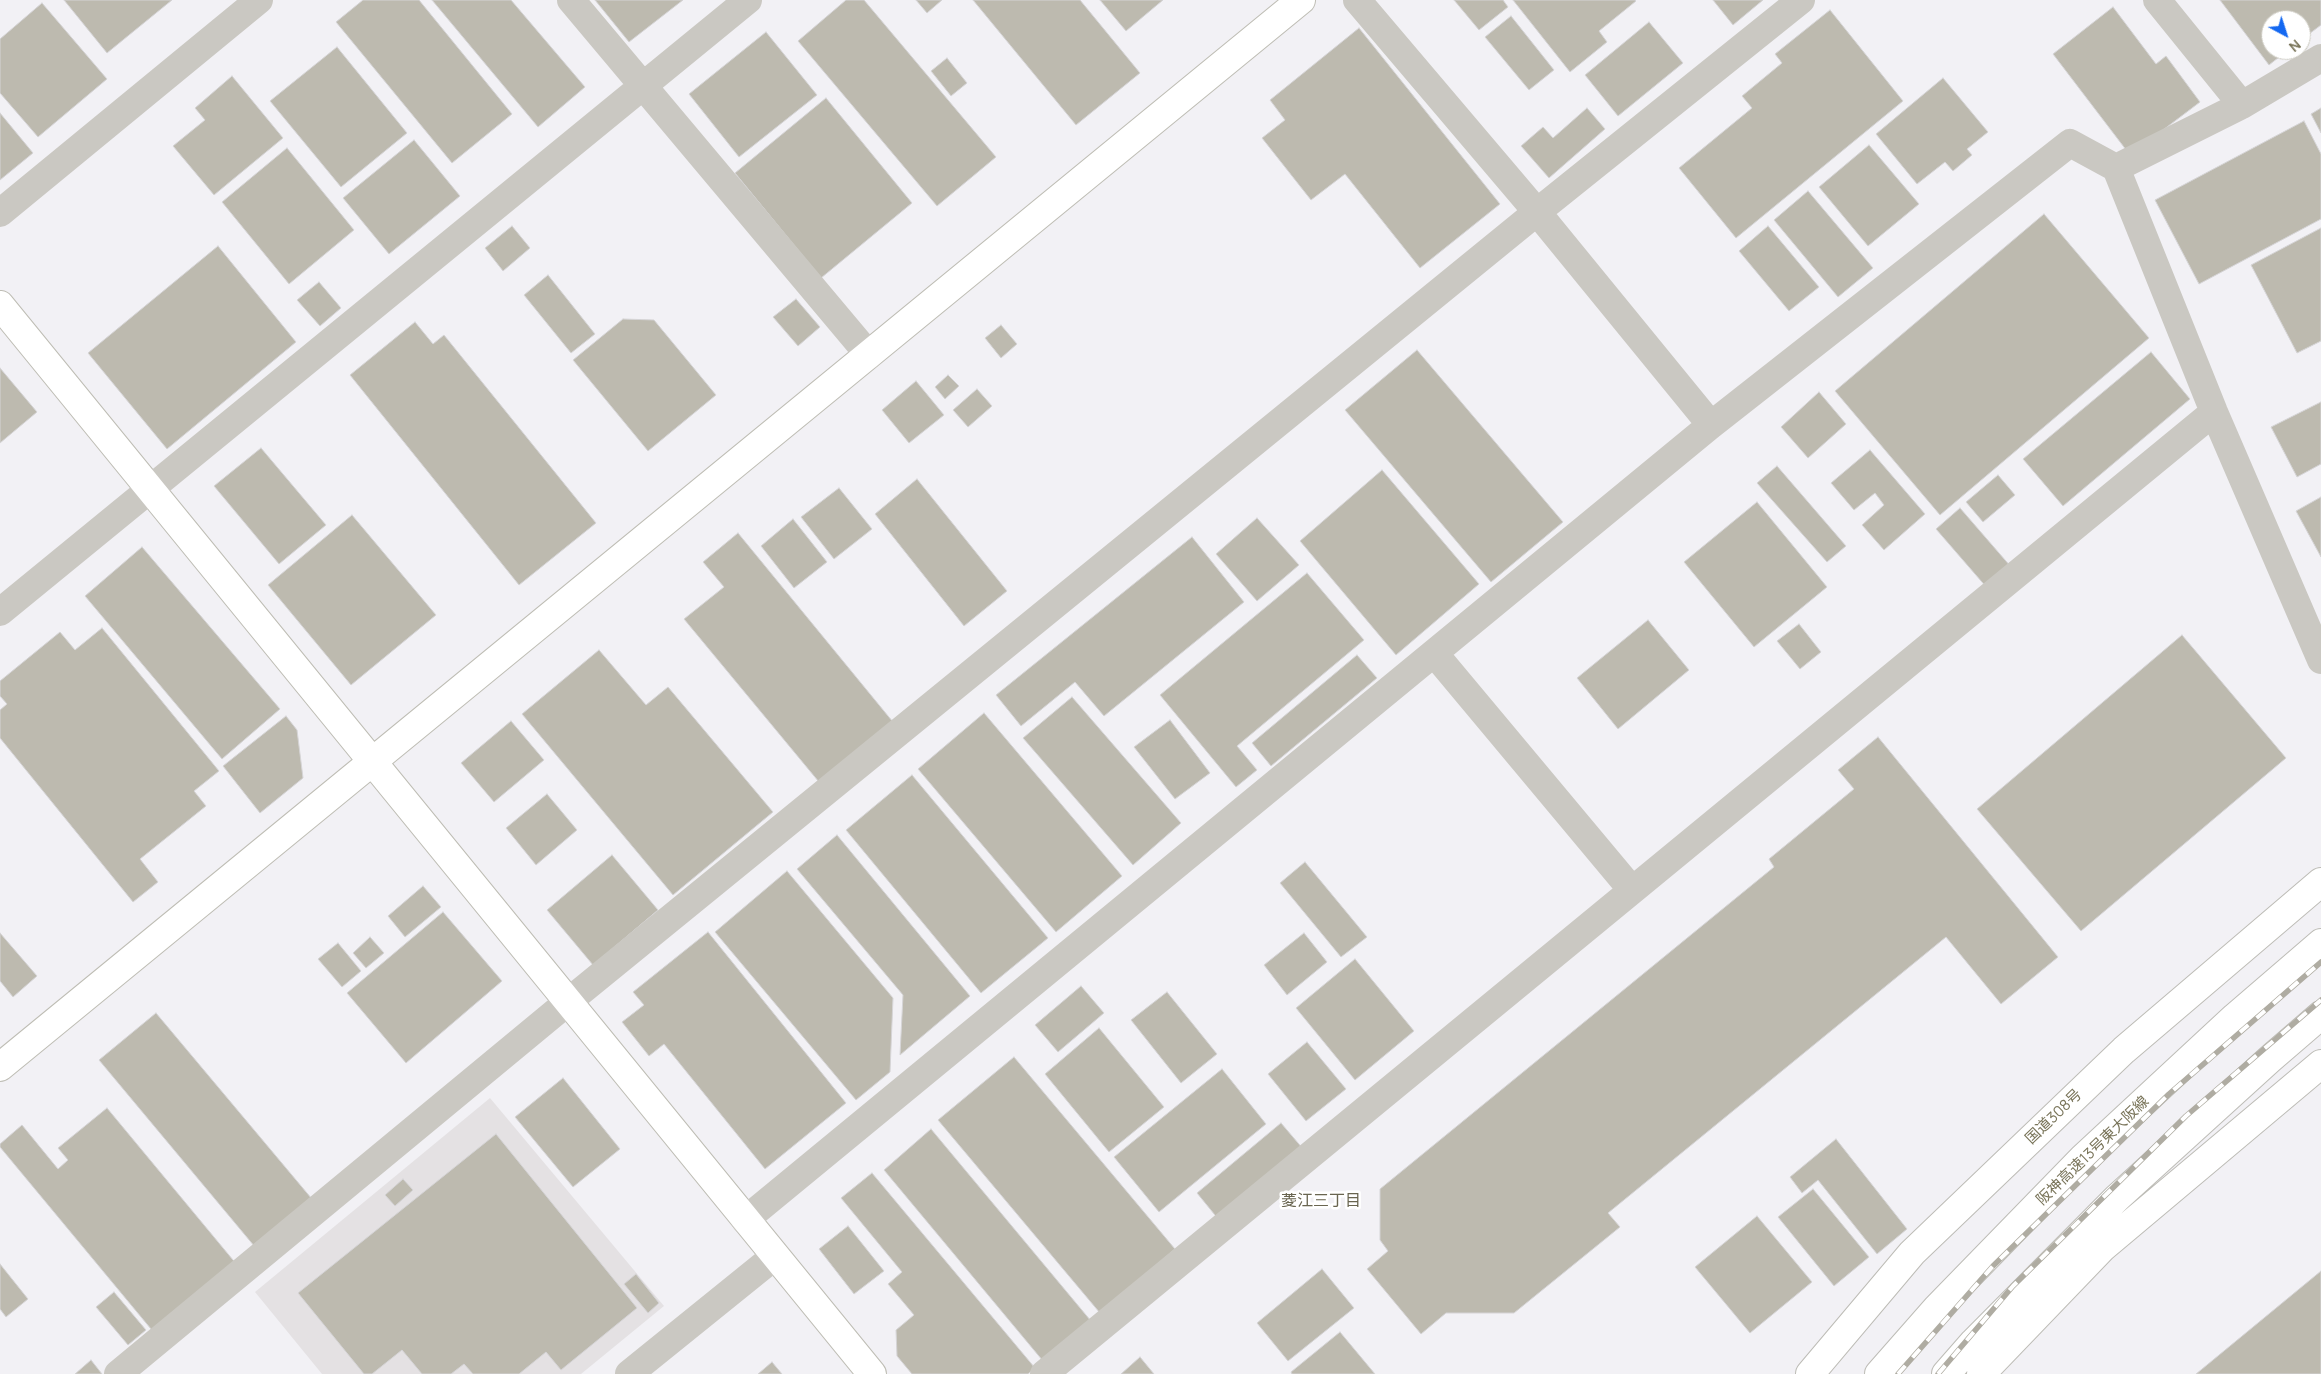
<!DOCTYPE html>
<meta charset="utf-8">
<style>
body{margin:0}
#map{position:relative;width:2321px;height:1374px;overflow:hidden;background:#f2f1f5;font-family:Manrope,sans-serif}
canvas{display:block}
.north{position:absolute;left:2261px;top:10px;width:50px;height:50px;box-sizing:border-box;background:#fff;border:1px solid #c9c7bd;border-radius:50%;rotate:140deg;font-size:14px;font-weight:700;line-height:20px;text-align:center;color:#797459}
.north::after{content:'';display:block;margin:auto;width:18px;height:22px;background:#1468f1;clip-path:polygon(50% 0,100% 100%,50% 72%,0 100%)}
</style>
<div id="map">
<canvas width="2321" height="1374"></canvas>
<div class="north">N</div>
</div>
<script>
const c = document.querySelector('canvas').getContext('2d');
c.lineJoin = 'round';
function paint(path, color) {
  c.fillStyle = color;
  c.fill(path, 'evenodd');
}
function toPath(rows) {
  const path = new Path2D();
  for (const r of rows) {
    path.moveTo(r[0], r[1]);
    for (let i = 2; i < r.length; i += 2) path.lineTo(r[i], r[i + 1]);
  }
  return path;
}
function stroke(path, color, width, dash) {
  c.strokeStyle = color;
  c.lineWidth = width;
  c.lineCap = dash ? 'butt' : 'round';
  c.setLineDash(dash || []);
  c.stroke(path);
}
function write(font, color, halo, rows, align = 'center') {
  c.font = font + ' Manrope,"Noto Sans JP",sans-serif';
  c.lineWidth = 5;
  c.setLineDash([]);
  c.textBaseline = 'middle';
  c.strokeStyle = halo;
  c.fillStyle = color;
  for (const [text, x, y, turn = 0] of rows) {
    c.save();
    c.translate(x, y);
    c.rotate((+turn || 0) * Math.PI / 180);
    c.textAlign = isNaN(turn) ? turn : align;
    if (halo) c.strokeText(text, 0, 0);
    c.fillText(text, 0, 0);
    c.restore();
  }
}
const built = toPath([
 [490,1098,664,1306,581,1374,322,1374,255,1292]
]);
const building = toPath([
 [64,0,172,0,107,53,64,0],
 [363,0,419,0,512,114,452,163,336,22,363,0],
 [432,0,511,0,585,87,538,127,432,0],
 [595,0,683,0,629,42,595,0],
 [846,0,864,0,996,157,937,206,798,41,846,0],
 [916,0,942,0,927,13,916,0],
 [973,0,1080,0,1140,73,1076,125,973,0],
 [1100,0,1163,0,1126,31,1100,0],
 [1454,0,1503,0,1508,7,1479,30,1454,0],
 [1513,0,1635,0,1636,1,1599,31,1607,42,1570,72,1513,0],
 [1713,0,1763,0,1733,25,1713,0],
 [2220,0,2321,0,2321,25,2301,40,2301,20,2271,20,2271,50,2288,50,2269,65,2220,0],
 [42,3,107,79,38,137,0,93,0,39,42,3],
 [2113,7,2156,64,2166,56,2200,102,2130,155,2053,54,2113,7],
 [1830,10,1903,101,1736,238,1679,168,1752,108,1742,96,1782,63,1775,54,1830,10],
 [1511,16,1554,70,1529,90,1485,37,1511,16],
 [1649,22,1683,63,1618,116,1585,75,1649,22],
 [1359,28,1500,204,1420,268,1345,174,1311,200,1262,138,1285,120,1270,100,1359,28],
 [766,32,817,95,739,157,689,94,766,32],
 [337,47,407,133,341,187,270,101,337,47],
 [947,58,967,83,951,96,931,71,947,58],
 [232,76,283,138,214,195,173,146,205,120,195,108,232,76],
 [1943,78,1988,132,1967,149,1972,155,1953,171,1945,162,1917,184,1876,134,1943,78],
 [826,98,912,203,821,278,735,173,826,98],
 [1587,108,1605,129,1549,178,1521,146,1543,127,1553,138,1587,108],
 [2321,108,2321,133,2311,114,2321,108],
 [0,113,33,153,0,180,0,113],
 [2304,121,2321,154,2321,219,2199,284,2155,200,2304,121],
 [414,140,460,196,389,254,343,198,414,140],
 [1869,145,1919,204,1868,246,1819,187,1869,145],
 [287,148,354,230,289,284,222,202,287,148],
 [1808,191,1873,268,1838,297,1774,220,1808,191],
 [2044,214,2149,338,1940,515,1835,391,2044,214],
 [512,226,530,248,503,271,485,248,512,226],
 [1768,226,1819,287,1789,311,1739,251,1768,226],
 [2321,228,2321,341,2297,353,2251,265,2321,228],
 [218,246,296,342,167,449,88,353,218,246],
 [548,275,595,334,571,353,524,295,548,275],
 [319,282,341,308,320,326,297,300,319,282],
 [796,299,820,327,798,346,773,317,796,299],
 [623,319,654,320,716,395,648,451,573,360,623,319],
 [415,322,433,344,444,335,596,523,519,585,350,375,415,322],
 [1001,325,1017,344,1001,358,985,338,1001,325],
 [1417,350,1563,522,1491,582,1345,410,1417,350],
 [2151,352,2190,399,2063,506,2023,459,2151,352],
 [0,368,37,412,0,443,0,368],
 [948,375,959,386,945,399,935,387,948,375],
 [916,381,944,415,909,443,882,410,916,381],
 [977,389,992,406,968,427,953,410,977,389],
 [1819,392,1846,424,1808,458,1781,427,1819,392],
 [2321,402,2321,464,2297,477,2271,427,2321,402],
 [261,448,326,525,279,564,214,486,261,448],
 [1870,450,1925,514,1884,550,1862,525,1884,505,1875,493,1854,510,1831,483,1870,450],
 [1777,466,1846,546,1827,562,1757,483,1777,466],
 [1382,470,1479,584,1396,655,1300,541,1382,470],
 [1998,475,2015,495,1983,522,1966,502,1998,475],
 [917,479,1007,591,964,626,875,514,917,479],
 [839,488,872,529,834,559,801,517,839,488],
 [2321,497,2321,557,2296,511,2321,497],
 [1757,502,1827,587,1754,647,1684,562,1757,502],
 [1960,508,2012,568,1988,589,1936,529,1960,508],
 [352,515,436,615,351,685,268,585,352,515],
 [1257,518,1299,565,1257,601,1216,554,1257,518],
 [793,519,827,562,794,588,761,546,793,519],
 [738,533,893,722,819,782,684,619,724,587,703,562,738,533],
 [1192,537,1244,602,1104,716,1075,682,1021,726,996,695,1192,537],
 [142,547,280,709,222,759,85,596,142,547],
 [1307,573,1364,640,1237,746,1257,770,1236,787,1160,695,1307,573],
 [1648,620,1689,670,1618,729,1577,678,1648,620],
 [1799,624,1821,652,1800,669,1777,641,1799,624],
 [102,628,219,771,194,791,206,806,140,859,158,882,133,902,0,738,0,710,7,704,0,696,0,681,60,632,75,650,102,628],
 [2182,635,2286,758,2081,931,1977,809,2182,635],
 [599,650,646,705,668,687,773,812,673,895,522,714,599,650],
 [1357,655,1377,678,1271,766,1252,743,1357,655],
 [1072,697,1181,823,1133,865,1023,738,1072,697],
 [984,713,1122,876,1056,932,918,769,984,713],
 [286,716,297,730,303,778,260,813,223,766,286,716],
 [1170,720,1210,773,1175,799,1134,747,1170,720],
 [511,721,544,760,494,802,461,763,511,721],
 [1878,737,2058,957,2001,1004,1946,937,1608,1213,1620,1227,1514,1313,1446,1313,1421,1334,1367,1269,1388,1251,1380,1240,1380,1189,1774,867,1769,859,1854,789,1838,770,1878,737],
 [912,775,1048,938,981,993,846,830,912,775],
 [547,794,577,830,536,865,506,828,547,794],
 [837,835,970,996,900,1055,903,995,797,869,837,835],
 [612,855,658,910,593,965,547,910,612,855],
 [1305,862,1367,937,1341,957,1280,883,1305,862],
 [787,871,893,998,890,1072,856,1100,715,932,787,871],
 [423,886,441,907,405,937,388,916,423,886],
 [443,912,502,981,406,1063,347,993,443,912],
 [708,932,846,1103,765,1169,664,1044,649,1056,622,1022,644,1005,633,992,708,932],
 [0,933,37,976,13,997,0,981,0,933],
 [1304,933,1327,962,1287,995,1264,965,1304,933],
 [370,937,384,953,366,968,353,953,370,937],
 [338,943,361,971,342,987,318,959,338,943],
 [1355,959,1414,1031,1355,1080,1296,1008,1355,959],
 [1081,986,1104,1013,1058,1052,1035,1025,1081,986],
 [1167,992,1217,1054,1181,1083,1131,1020,1167,992],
 [156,1013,312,1199,255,1247,99,1060,156,1013],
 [1099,1028,1164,1107,1109,1152,1045,1074,1099,1028],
 [1307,1042,1346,1089,1306,1121,1268,1074,1307,1042],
 [1014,1057,1175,1249,1100,1313,938,1120,1014,1057],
 [1222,1069,1266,1124,1159,1212,1114,1157,1222,1069],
 [563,1078,620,1149,573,1187,515,1117,563,1078],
 [107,1108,238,1266,156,1335,0,1147,0,1144,22,1125,58,1169,68,1160,58,1148,107,1108],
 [1281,1123,1304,1150,1219,1220,1197,1193,1281,1123],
 [931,1129,1091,1321,1043,1361,884,1170,931,1129],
 [496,1134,637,1308,561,1370,546,1352,519,1374,473,1374,464,1364,451,1374,422,1374,402,1350,372,1374,364,1374,298,1293,496,1134],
 [1836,1139,1907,1229,1877,1254,1818,1180,1802,1193,1790,1177,1836,1139],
 [872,1173,1035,1368,1028,1374,912,1374,897,1356,896,1330,914,1315,888,1284,902,1272,841,1198,872,1173],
 [403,1179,413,1190,395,1206,385,1195,403,1179],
 [1813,1189,1869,1257,1834,1286,1778,1217,1813,1189],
 [1757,1216,1812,1282,1750,1333,1695,1267,1757,1216],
 [848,1226,884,1271,854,1294,819,1249,848,1226],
 [0,1264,28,1299,6,1317,0,1309,0,1264],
 [1322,1269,1354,1308,1288,1361,1257,1323,1322,1269],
 [2321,1271,2321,1374,2196,1374,2321,1271],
 [636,1274,659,1303,648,1313,624,1284,636,1274],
 [114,1292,146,1330,128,1345,96,1307,114,1292],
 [1340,1332,1375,1374,1292,1374,1291,1372,1340,1332],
 [1140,1357,1154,1374,1121,1374,1140,1357],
 [91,1360,102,1374,75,1374,91,1360],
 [772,1362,782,1374,758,1374,772,1362]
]);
const street = toPath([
 [571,0,869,355],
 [1357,0,1537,212,1711,425],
 [2157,0,2242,105],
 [2116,168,2242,105,2321,58],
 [0,213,259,0],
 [0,612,748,0],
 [1434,653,1632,890],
 [745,1220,1711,425,2070,143,2116,168,2214,412,2321,660],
 [118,1374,569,1001,1537,212,1801,0],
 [629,1374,775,1256],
 [1044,1374,2214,412]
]);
const secondary = toPath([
 [0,305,872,1374],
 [0,1067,1301,0]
]);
const highway = toPath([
 [1810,1374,1912,1253,2124,1050,2321,882],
 [1879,1374,1937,1308,2083,1158,2235,1017,2321,943],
 [1946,1374,1974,1342,2117,1198,2270,1059,2321,1015],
 [1981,1374,2102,1248,2321,1064]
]);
const rail = toPath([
 [1898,1374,1993,1266,2169,1094,2321,962],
 [1938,1374,2013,1286,2186,1116,2321,1000]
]);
const streetNames = [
 ["国道308号",2054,1117,-44],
 ["阪神高速13号東大阪線",2093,1151,-44]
];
const neighbourhoodNames = [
 ["菱江三丁目",1321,1202]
];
paint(built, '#e4e1e3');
paint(building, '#bdbaaf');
stroke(building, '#d5d4d6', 1);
stroke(secondary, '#bebdb4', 30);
stroke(highway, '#bdbcb6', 30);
stroke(street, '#cac8c2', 28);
stroke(secondary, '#fff', 28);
stroke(highway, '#fff', 28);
stroke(rail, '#afaca2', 5.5);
stroke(rail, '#fff', 4, [11]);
write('15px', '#797459', '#fff', streetNames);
write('16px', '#696550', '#fff', neighbourhoodNames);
</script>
